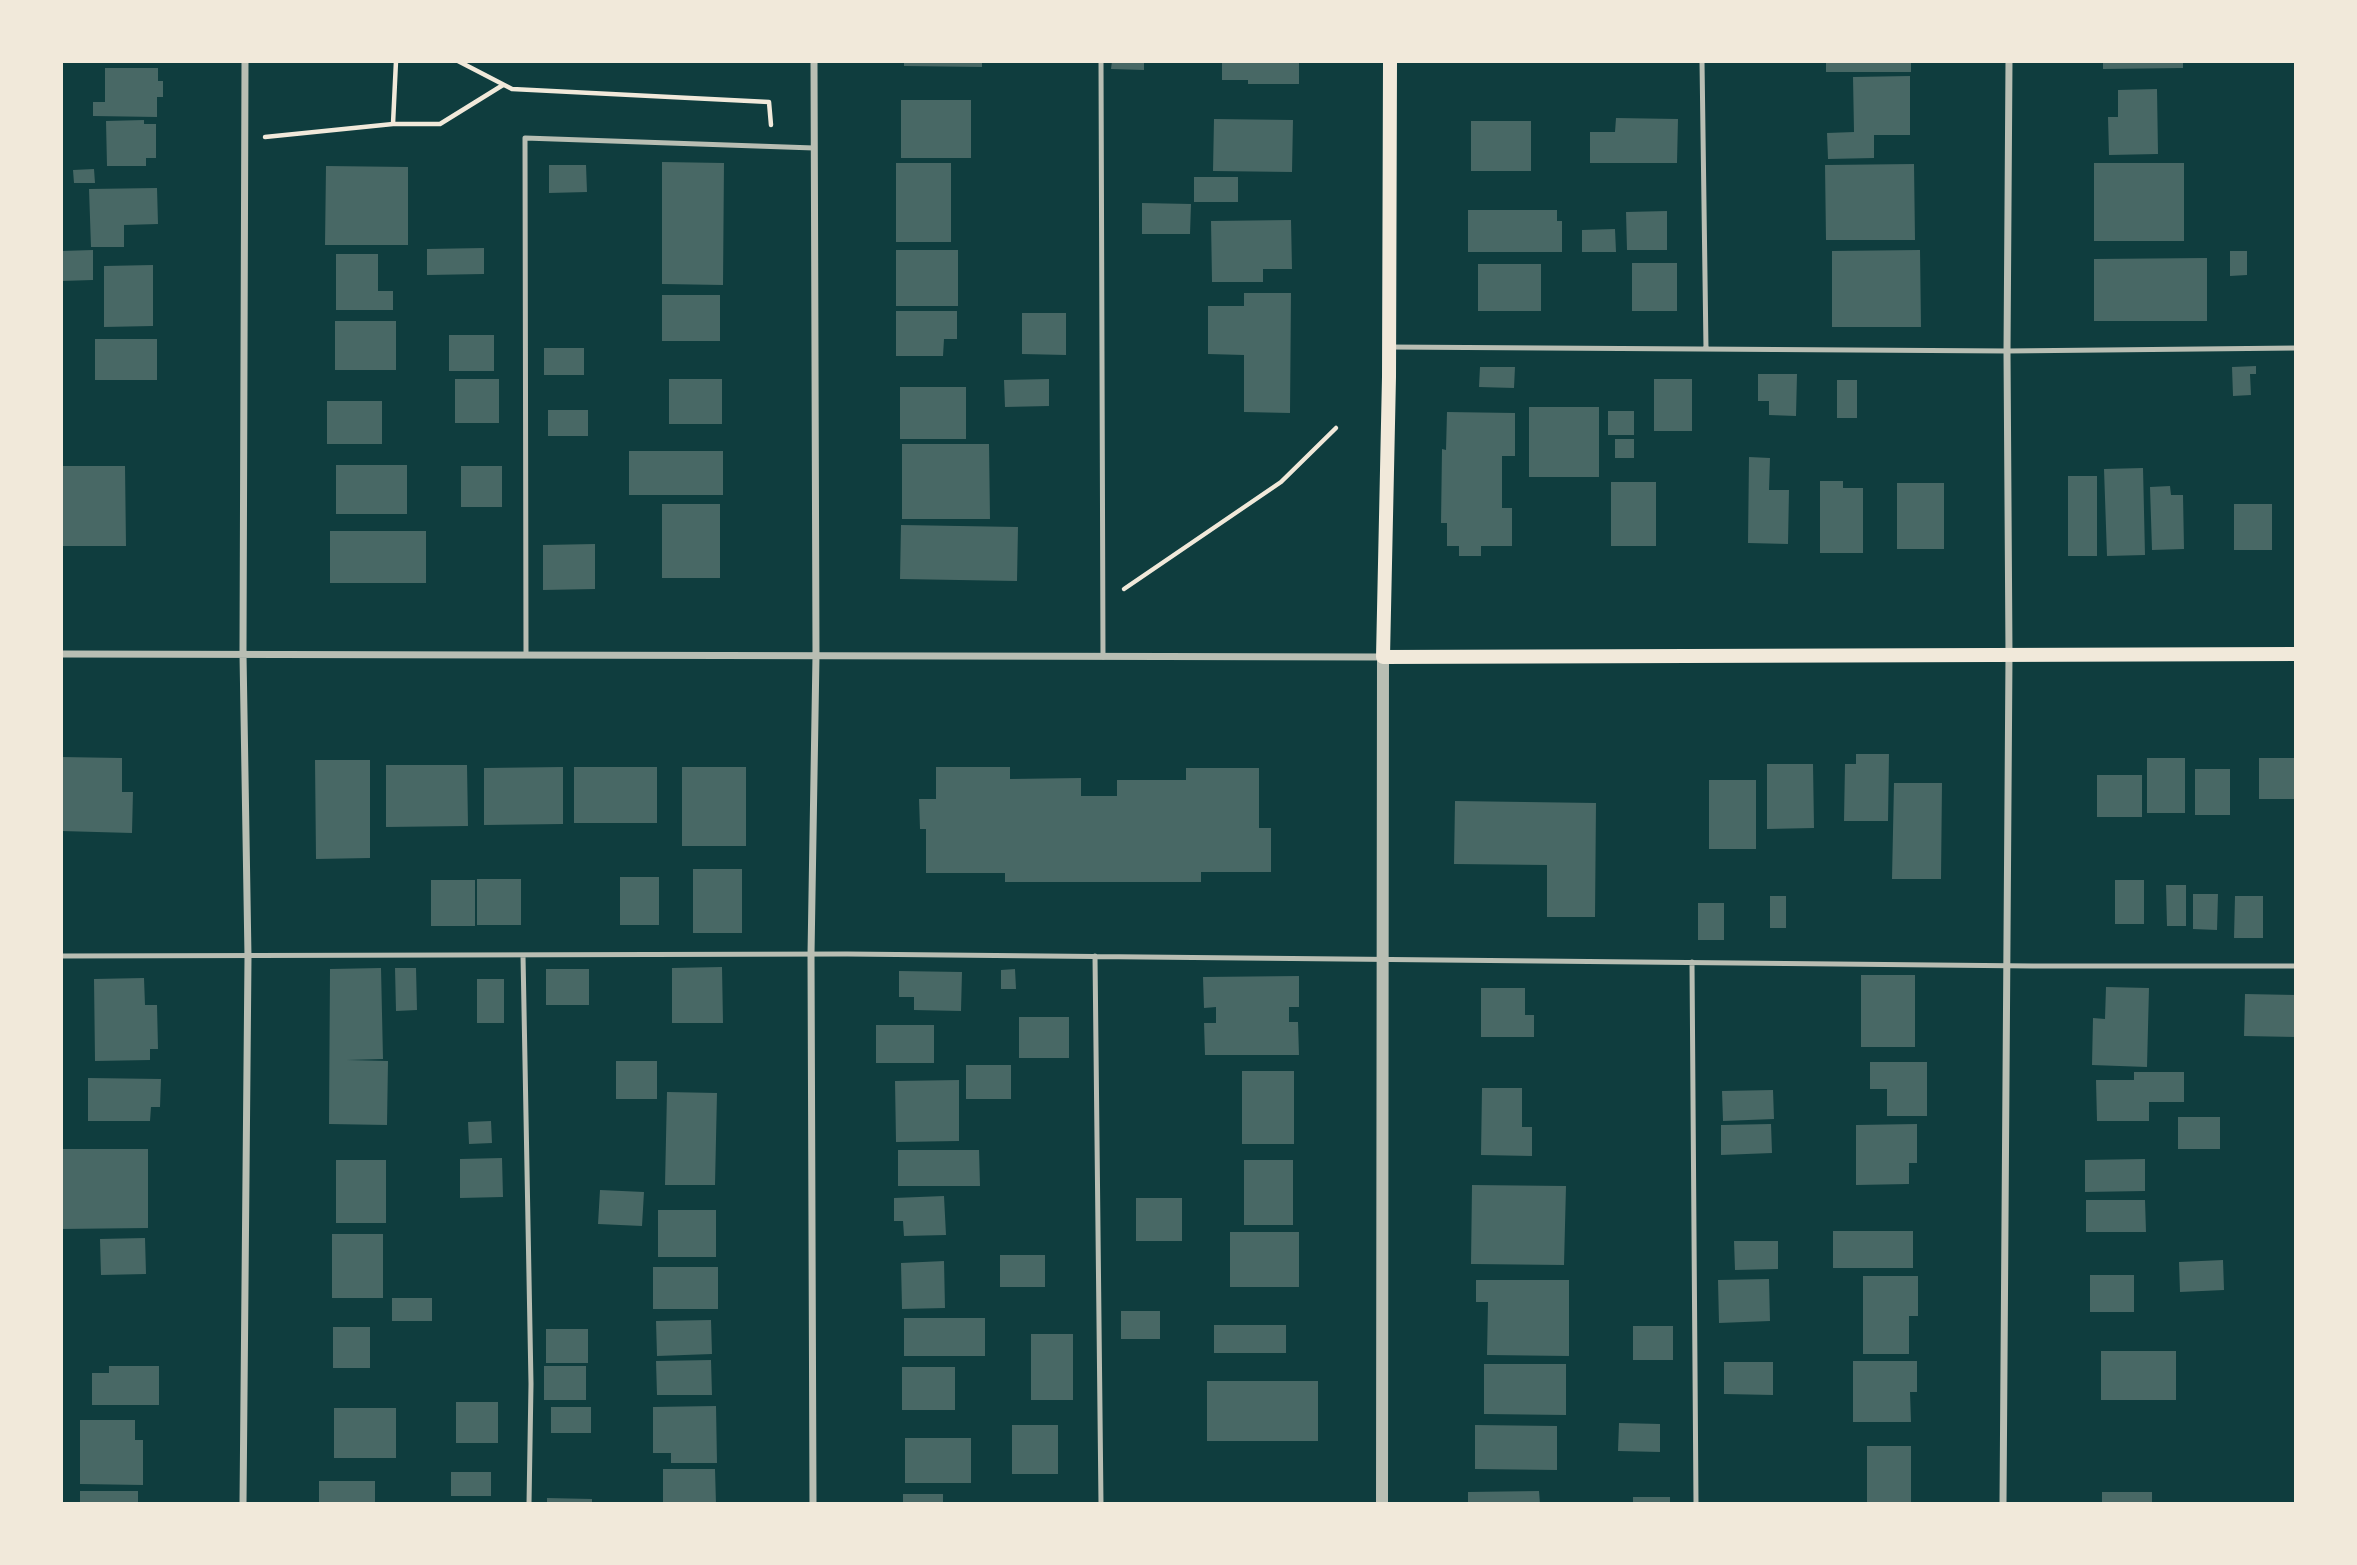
<!DOCTYPE html>
<style>
body{margin:0}
#map{position:relative;width:2357px;height:1565px;overflow:hidden;background:#0f3d3e;font-family:"Zilla Slab",serif}
canvas{display:block}
.frame{position:absolute;inset:0;border:63px solid #f1e9da;pointer-events:none}
</style>
<div id="map">
<canvas width="2357" height="1565"></canvas>
<div class="frame"></div>
</div>
<script>
const c = document.querySelector('canvas').getContext('2d');
c.lineJoin = 'round';
function paint(path, color) {
  c.fillStyle = color;
  c.fill(path, 'evenodd');
}
function toPath(rows) {
  const path = new Path2D();
  for (const r of rows) {
    path.moveTo(r[0], r[1]);
    for (let i = 2; i < r.length; i += 2) path.lineTo(r[i], r[i + 1]);
  }
  return path;
}
function stroke(path, color, width, dash) {
  c.strokeStyle = color;
  c.lineWidth = width;
  c.lineCap = dash ? 'butt' : 'round';
  c.setLineDash(dash || []);
  c.stroke(path);
}
const building = toPath([
 [904,61,982,61,982,67,904,66],
 [1112,61,1144,61,1144,70,1111,69],
 [1222,61,1299,61,1299,84,1248,84,1248,80,1222,80],
 [1826,61,1911,61,1911,72,1826,72],
 [2103,61,2183,61,2183,68,2103,69],
 [105,68,158,68,158,81,163,81,163,97,157,97,157,117,93,116,93,102,105,102],
 [1910,76,1910,135,1874,135,1874,158,1828,159,1827,133,1854,132,1853,77],
 [2157,89,2158,154,2109,155,2108,117,2118,117,2118,90],
 [901,100,971,100,971,158,901,158],
 [1616,118,1678,119,1677,163,1590,163,1590,132,1615,132],
 [1214,119,1293,120,1292,172,1213,171],
 [144,120,144,124,156,124,156,158,146,158,146,166,107,166,106,121],
 [1471,121,1531,121,1531,171,1471,171],
 [662,162,724,163,723,285,662,284],
 [896,163,951,163,951,242,896,242],
 [2094,163,2184,163,2184,241,2094,241],
 [1914,164,1915,240,1826,240,1825,165],
 [549,165,586,165,587,192,549,193],
 [326,166,408,167,408,245,325,245],
 [94,169,95,183,74,183,73,170],
 [1194,177,1238,177,1238,202,1194,202],
 [157,188,158,224,124,225,124,247,91,247,89,189],
 [1142,203,1191,204,1190,234,1142,234],
 [1468,210,1557,210,1557,221,1562,221,1562,252,1468,252],
 [1667,211,1667,250,1627,250,1626,212],
 [1291,220,1292,269,1263,269,1263,282,1212,282,1211,221],
 [1615,229,1616,252,1582,252,1582,230],
 [484,248,484,274,427,275,427,249],
 [93,250,93,280,61,281,61,251],
 [896,250,958,250,958,306,896,306],
 [1920,250,1921,327,1832,327,1832,251],
 [2230,251,2247,251,2247,275,2230,276],
 [336,254,378,254,378,291,393,291,393,310,336,310],
 [2207,258,2207,321,2094,321,2094,259],
 [1632,263,1677,263,1677,311,1632,311],
 [1478,264,1541,264,1541,311,1478,311],
 [153,265,153,326,104,327,104,266],
 [1244,293,1291,293,1290,413,1244,412,1244,355,1208,354,1208,306,1244,306],
 [662,295,720,295,720,341,662,341],
 [896,311,957,311,957,339,944,339,943,356,896,356],
 [1022,313,1066,313,1066,355,1022,354],
 [335,321,396,321,396,370,335,370],
 [449,335,494,335,494,371,449,371],
 [95,339,157,339,157,380,95,380],
 [544,348,584,348,584,375,544,375],
 [2256,366,2256,374,2250,374,2251,395,2233,396,2232,367],
 [1480,367,1515,367,1514,388,1479,387],
 [1758,374,1797,374,1796,416,1769,415,1769,401,1758,401],
 [455,379,499,379,499,423,455,423],
 [669,379,722,379,722,424,669,424],
 [1049,379,1049,406,1005,407,1004,380],
 [1654,379,1692,379,1692,431,1654,431],
 [1837,380,1857,380,1857,418,1837,418],
 [900,387,966,387,966,439,900,439],
 [327,401,382,401,382,444,327,444],
 [1529,407,1599,407,1599,477,1529,477],
 [548,410,588,410,588,436,548,436],
 [1608,411,1634,411,1634,435,1608,435],
 [1447,412,1515,413,1515,456,1502,456,1502,508,1512,508,1512,546,1481,546,1481,556,1459,556,1459,546,1447,546,1447,523,1441,523,1442,449,1446,450],
 [1615,439,1634,439,1634,458,1615,458],
 [902,444,989,444,990,519,902,519],
 [629,451,723,451,723,495,629,495],
 [1749,457,1770,458,1769,490,1789,490,1788,544,1748,543],
 [336,465,407,465,407,514,336,514],
 [61,466,125,466,126,546,61,546],
 [461,466,502,466,502,507,461,507],
 [2143,468,2145,555,2107,556,2104,469],
 [2068,476,2097,476,2097,556,2068,556],
 [1820,481,1843,481,1843,488,1863,488,1863,553,1820,553],
 [1611,482,1656,482,1656,546,1611,546],
 [1897,483,1944,483,1944,549,1897,549],
 [2170,486,2171,495,2183,495,2184,549,2152,550,2150,487],
 [662,504,720,504,720,578,662,578],
 [2234,504,2272,504,2272,550,2234,550],
 [901,525,1018,527,1017,581,900,579],
 [330,531,426,531,426,583,330,583],
 [595,544,595,589,543,590,543,545],
 [1856,754,1889,754,1888,821,1844,821,1845,764,1856,764],
 [61,757,122,758,122,792,133,792,132,833,61,831],
 [2147,758,2185,758,2185,813,2147,813],
 [2259,758,2296,758,2296,799,2259,799],
 [315,760,370,760,370,858,316,859],
 [1767,764,1813,764,1814,828,1767,829],
 [386,765,467,765,468,826,386,827],
 [563,767,563,824,484,825,484,768],
 [574,767,657,767,657,823,574,823],
 [682,767,746,767,746,846,682,846],
 [936,767,1010,767,1010,779,1081,778,1081,796,1117,796,1117,780,1186,780,1186,768,1259,768,1259,828,1271,828,1271,872,1201,872,1201,882,1005,882,1005,873,926,873,926,829,920,829,919,799,936,799],
 [2195,769,2230,769,2230,815,2195,815],
 [2097,775,2142,775,2142,817,2097,817],
 [1709,780,1756,780,1756,849,1709,849],
 [1894,783,1942,783,1941,879,1892,879],
 [1455,801,1596,803,1595,917,1547,917,1547,865,1454,864],
 [693,869,742,869,742,933,693,933],
 [620,877,659,877,659,925,620,925],
 [477,879,521,879,521,925,477,925],
 [431,880,475,880,475,926,431,926],
 [2115,880,2144,880,2144,924,2115,924],
 [2166,885,2186,885,2186,926,2167,926],
 [2193,894,2218,894,2217,930,2193,929],
 [1770,896,1786,896,1786,928,1770,928],
 [2235,896,2263,896,2263,938,2234,938],
 [1698,903,1724,903,1724,940,1698,940],
 [722,967,723,1023,672,1023,672,968],
 [381,968,383,1059,347,1060,388,1061,387,1125,329,1124,330,969],
 [395,968,416,968,417,1010,396,1011],
 [546,969,589,969,589,1005,546,1005],
 [1015,969,1016,989,1001,989,1001,970],
 [899,971,962,972,961,1011,914,1010,914,997,899,997],
 [1861,975,1915,975,1915,1047,1861,1047],
 [1299,976,1299,1007,1289,1007,1289,1022,1298,1022,1299,1055,1205,1055,1204,1023,1216,1023,1216,1007,1204,1008,1203,977],
 [144,978,145,1005,157,1005,158,1049,150,1049,150,1060,95,1061,94,979],
 [477,979,504,979,504,1023,477,1023],
 [2106,987,2149,988,2147,1067,2092,1065,2093,1018,2105,1019],
 [1481,988,1525,988,1525,1015,1534,1015,1534,1037,1481,1037],
 [2245,994,2296,995,2296,1037,2244,1036],
 [1019,1017,1069,1017,1069,1058,1019,1058],
 [876,1025,934,1025,934,1063,876,1063],
 [616,1061,657,1061,657,1099,616,1099],
 [1870,1062,1927,1062,1927,1116,1887,1116,1887,1089,1870,1089],
 [966,1065,1011,1065,1011,1099,966,1099],
 [1242,1071,1294,1071,1294,1144,1242,1144],
 [2134,1072,2184,1072,2184,1102,2149,1102,2149,1121,2097,1121,2096,1080,2134,1080],
 [88,1078,161,1079,160,1107,151,1107,150,1121,88,1121],
 [959,1080,959,1141,896,1142,895,1081],
 [1482,1088,1522,1088,1522,1127,1532,1127,1532,1156,1481,1155],
 [1773,1090,1774,1119,1723,1121,1722,1091],
 [667,1092,717,1093,715,1185,665,1185],
 [2178,1117,2220,1117,2220,1149,2178,1149],
 [491,1121,492,1143,469,1144,468,1122],
 [1771,1124,1772,1153,1721,1155,1721,1125],
 [1917,1124,1917,1163,1909,1163,1909,1184,1856,1185,1856,1125],
 [61,1149,148,1149,148,1228,61,1229],
 [898,1150,979,1150,980,1186,898,1186],
 [502,1158,503,1197,460,1198,460,1159],
 [2145,1159,2145,1191,2085,1192,2085,1160],
 [336,1160,386,1160,386,1223,336,1223],
 [1244,1160,1293,1160,1293,1225,1244,1225],
 [1472,1185,1566,1186,1564,1265,1471,1264],
 [600,1190,644,1192,642,1226,598,1224],
 [944,1196,946,1235,904,1236,903,1221,894,1221,894,1198],
 [1136,1198,1182,1198,1182,1241,1136,1241],
 [2086,1200,2145,1200,2146,1232,2086,1232],
 [658,1210,716,1210,716,1257,658,1257],
 [1833,1231,1913,1231,1913,1268,1833,1268],
 [1230,1232,1299,1232,1299,1287,1230,1287],
 [332,1234,383,1234,383,1298,332,1298],
 [145,1238,146,1274,101,1275,100,1239],
 [1734,1241,1778,1241,1778,1269,1735,1270],
 [1000,1255,1045,1255,1045,1287,1000,1287],
 [2223,1260,2224,1290,2180,1292,2179,1262],
 [944,1261,945,1308,902,1309,901,1263],
 [653,1267,718,1267,718,1309,653,1309],
 [2090,1275,2134,1275,2134,1312,2090,1312],
 [1863,1276,1918,1276,1918,1316,1909,1316,1909,1354,1863,1354],
 [1769,1279,1770,1321,1719,1323,1718,1280],
 [1476,1280,1569,1280,1569,1356,1487,1355,1488,1302,1476,1302],
 [392,1298,432,1298,432,1321,392,1321],
 [1121,1311,1160,1311,1160,1339,1121,1339],
 [904,1318,985,1318,985,1356,904,1356],
 [711,1320,712,1354,657,1356,656,1321],
 [1214,1325,1286,1325,1286,1353,1214,1353],
 [1633,1326,1673,1326,1673,1360,1633,1360],
 [333,1327,370,1327,370,1368,333,1368],
 [546,1329,588,1329,588,1363,546,1363],
 [1031,1334,1073,1334,1073,1400,1031,1400],
 [2101,1351,2176,1351,2176,1400,2101,1400],
 [711,1360,712,1395,657,1395,656,1361],
 [1853,1361,1917,1361,1917,1392,1910,1392,1911,1422,1853,1422],
 [1724,1362,1773,1362,1773,1395,1724,1394],
 [1484,1364,1566,1364,1566,1415,1484,1414],
 [109,1366,159,1366,159,1405,92,1405,92,1373,109,1373],
 [544,1366,586,1366,586,1400,544,1400],
 [902,1367,955,1367,955,1410,902,1410],
 [1207,1381,1318,1381,1318,1441,1207,1441],
 [456,1402,498,1402,498,1443,456,1443],
 [716,1406,717,1463,671,1463,671,1453,653,1453,653,1407],
 [551,1407,591,1407,591,1433,551,1433],
 [334,1408,396,1408,396,1458,334,1458],
 [80,1420,135,1420,135,1440,143,1440,143,1485,80,1484],
 [1619,1423,1660,1424,1660,1452,1618,1451],
 [1012,1425,1058,1425,1058,1474,1012,1474],
 [1475,1425,1557,1426,1557,1470,1475,1469],
 [905,1438,971,1438,971,1483,905,1483],
 [1867,1446,1911,1446,1911,1504,1867,1504],
 [663,1469,715,1469,716,1504,663,1504],
 [451,1472,491,1472,491,1496,451,1496],
 [319,1481,375,1481,375,1504,319,1504],
 [80,1491,138,1491,138,1504,80,1504],
 [1539,1491,1540,1504,1468,1504,1468,1492],
 [2102,1492,2152,1492,2152,1504,2102,1504],
 [903,1494,943,1494,943,1504,903,1504],
 [1633,1497,1670,1497,1670,1504,1633,1504],
 [547,1498,592,1499,592,1504,547,1504]
]);
const path = toPath([
 [458,61,512,89,769,102,771,125],
 [393,124,396,61],
 [265,137,393,124,440,124,503,85],
 [1124,589,1281,482,1336,428]
]);
const service = toPath([
 [1101,61,1103,657],
 [1702,61,1706,349],
 [1389,347,2007,351,2296,348],
 [526,654,525,138,814,148],
 [523,955,531,1384,529,1504],
 [61,956,847,954,2033,966,2296,966],
 [1095,956,1101,1504],
 [1692,962,1696,1504]
]);
const minor = toPath([
 [61,654,1383,657],
 [243,1504,248,957,243,654,245,61],
 [813,1504,811,954,816,656,814,61],
 [2003,1504,2009,655,2007,351,2009,61]
]);
const tertiary = toPath([
 [1382,1504,1383,657]
]);
const secondary = toPath([
 [1390,61,1389,377,1383,657,2296,654]
]);
paint(building, '#486865');
stroke(path, '#f1e9da', 4.5);
stroke(service, '#b8beb3', 5);
stroke(minor, '#b8beb3', 7);
stroke(tertiary, '#b8beb3', 12);
stroke(secondary, '#f1e9da', 14);
</script>
